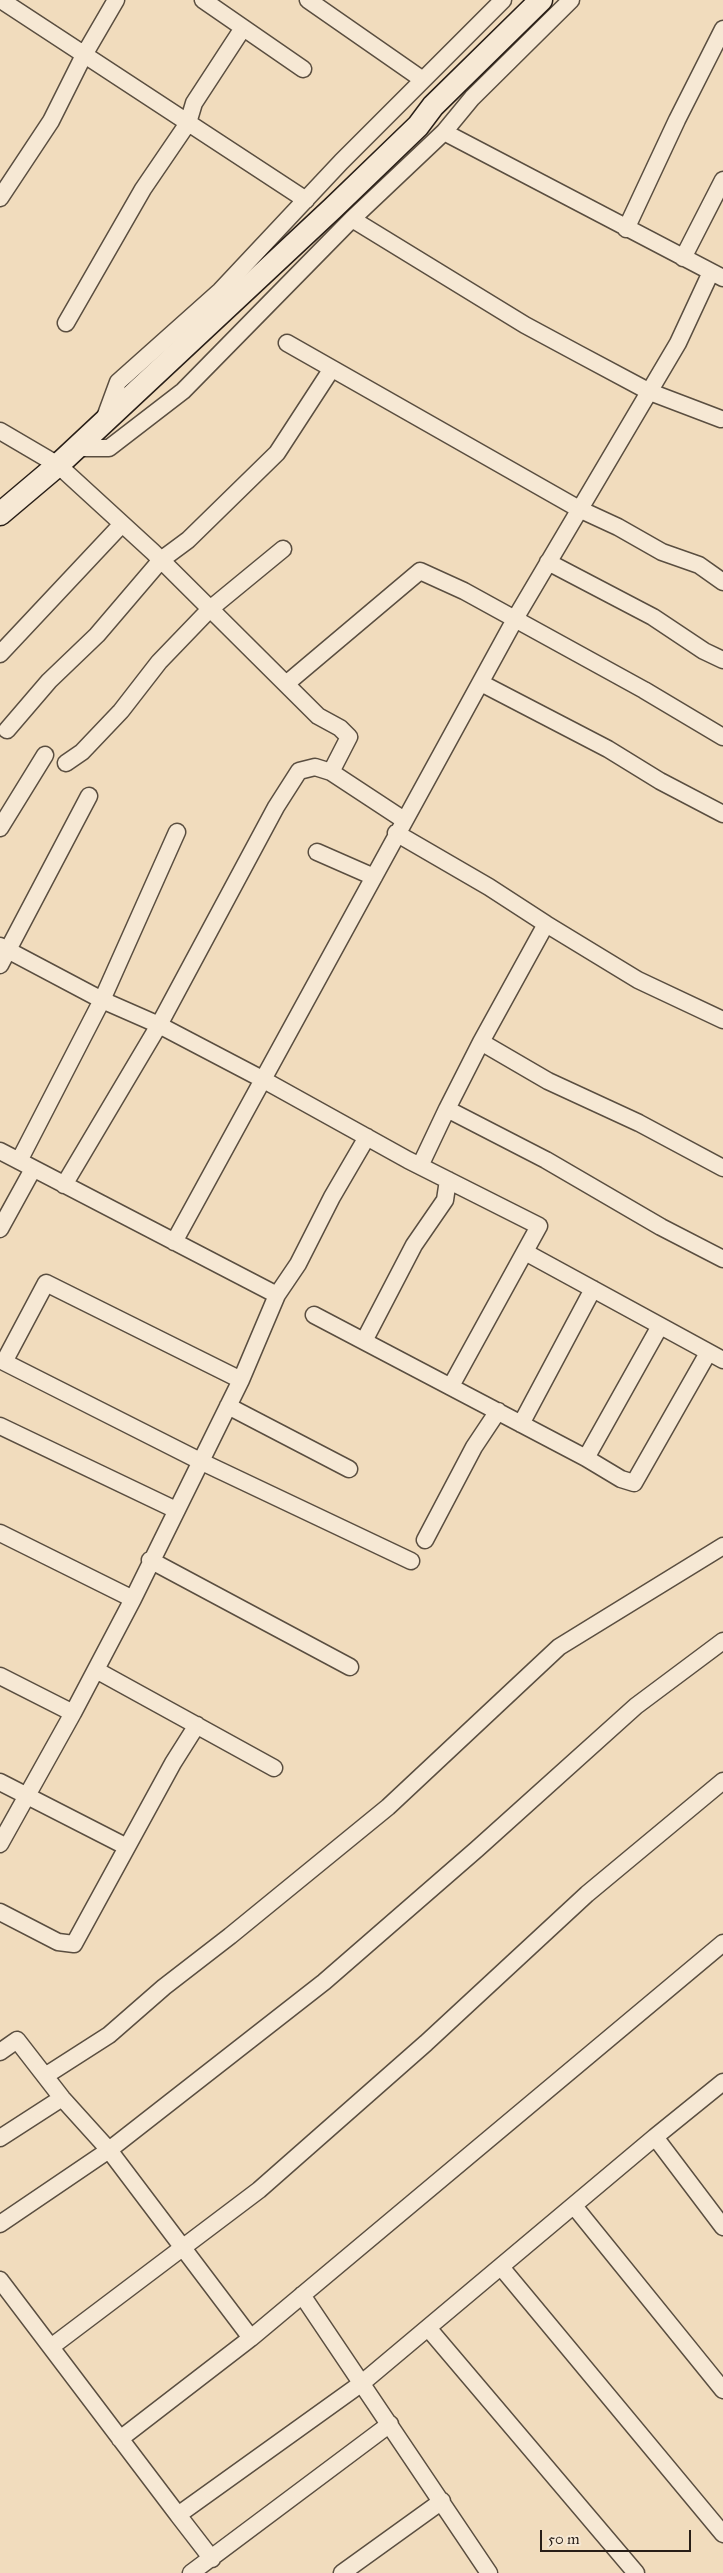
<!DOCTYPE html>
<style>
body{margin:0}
#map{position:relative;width:723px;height:2573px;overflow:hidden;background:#f1dcbd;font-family:"IM FELL Great Primer",serif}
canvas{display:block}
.scale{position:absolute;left:540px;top:2530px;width:151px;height:22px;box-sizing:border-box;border:2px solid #281e17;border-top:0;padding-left:6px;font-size:15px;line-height:18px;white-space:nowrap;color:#281e17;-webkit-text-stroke:4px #f6e8d4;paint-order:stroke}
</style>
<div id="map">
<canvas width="723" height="2573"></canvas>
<div class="scale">50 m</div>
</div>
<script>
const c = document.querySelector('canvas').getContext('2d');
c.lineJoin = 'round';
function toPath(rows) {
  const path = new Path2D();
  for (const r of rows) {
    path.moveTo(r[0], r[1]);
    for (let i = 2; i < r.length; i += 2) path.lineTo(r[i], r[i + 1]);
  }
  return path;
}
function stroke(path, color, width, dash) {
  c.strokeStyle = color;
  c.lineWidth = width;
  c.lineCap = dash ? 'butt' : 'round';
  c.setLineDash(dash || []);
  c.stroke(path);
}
const minor = toPath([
 [1,0,306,200],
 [203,0,303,69],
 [308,0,423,80],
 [444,132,723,278],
 [0,198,51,121,84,55,116,0],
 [352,219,525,325,577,353,650,392,721,419],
 [626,229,677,120,723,29],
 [683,258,723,180],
 [66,323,143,189,188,123,194,103,243,28],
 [287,343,579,509,618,527,662,552,699,565,723,582],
 [104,420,118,382,220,291,341,162,503,0],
 [0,431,58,465,153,552,318,716,340,728,349,737,331,772],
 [76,448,109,448,183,391,352,219,444,132,472,98,571,0],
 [548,562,653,617,704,651,723,660],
 [0,654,122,524],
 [481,683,608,749,660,781,723,814],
 [286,684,420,571,464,591,644,690,723,737],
 [7,730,49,681,97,635,161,560,188,540,277,453,331,370],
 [66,763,82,752,121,711,159,662,210,609,283,549],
 [0,828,45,755],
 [396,833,489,887,546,924],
 [317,852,374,877],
 [0,946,102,1000,159,1025,262,1079,408,1160,539,1226,451,1386],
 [0,965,89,796],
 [481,1042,546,924,638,980,723,1020],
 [447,1109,481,1042,548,1081,639,1123,723,1168],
 [0,1151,277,1295],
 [19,1161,102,1000,177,832],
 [420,1166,447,1109,546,1160,661,1227,723,1259],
 [64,1185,159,1025,276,807,299,771,315,767,331,772,404,820],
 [0,1229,33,1169],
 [174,1242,519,612,678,343,711,272],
 [525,1252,723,1360],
 [314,1315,586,1458,621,1479,634,1483,708,1353],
 [364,1341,414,1245,445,1200,448,1180],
 [241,1380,46,1283,4,1362,202,1462,411,1561],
 [228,1406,349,1469],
 [521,1424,593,1289],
 [0,1426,176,1510],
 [586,1458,660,1326],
 [0,1533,133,1599],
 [425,1540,474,1447,498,1411],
 [150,1560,350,1667],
 [96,1670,274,1768],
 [0,1676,73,1713],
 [0,1782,127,1847],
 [0,1844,73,1713,133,1599,241,1380,277,1295,298,1264,332,1197,367,1137],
 [0,1912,58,1942,74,1944,173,1763,197,1725],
 [0,2052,17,2040,62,2098,109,2150,251,2338],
 [45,2076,109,2035,164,1987,230,1936,388,1807,559,1647,723,1546],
 [655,2137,723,2082],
 [0,2138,62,2098],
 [574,2206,723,2390],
 [0,2224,109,2150,324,1982,477,1849,636,1706,723,1641],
 [501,2267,723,2534],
 [0,2280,178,2515,362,2383,655,2137,723,2227],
 [302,2295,489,2573],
 [428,2328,636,2573],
 [51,2347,259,2190,426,2043,587,1894,723,1781],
 [120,2439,251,2338,723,1943],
 [178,2515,212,2559],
 [191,2573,390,2424],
 [342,2573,442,2501]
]);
const secondary = toPath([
 [0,514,58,465,333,208,418,126,433,106,541,0]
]);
stroke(minor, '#5a4e40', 19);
stroke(secondary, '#281e17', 25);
stroke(minor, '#f6e8d4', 16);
stroke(secondary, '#f6e8d4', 22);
</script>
